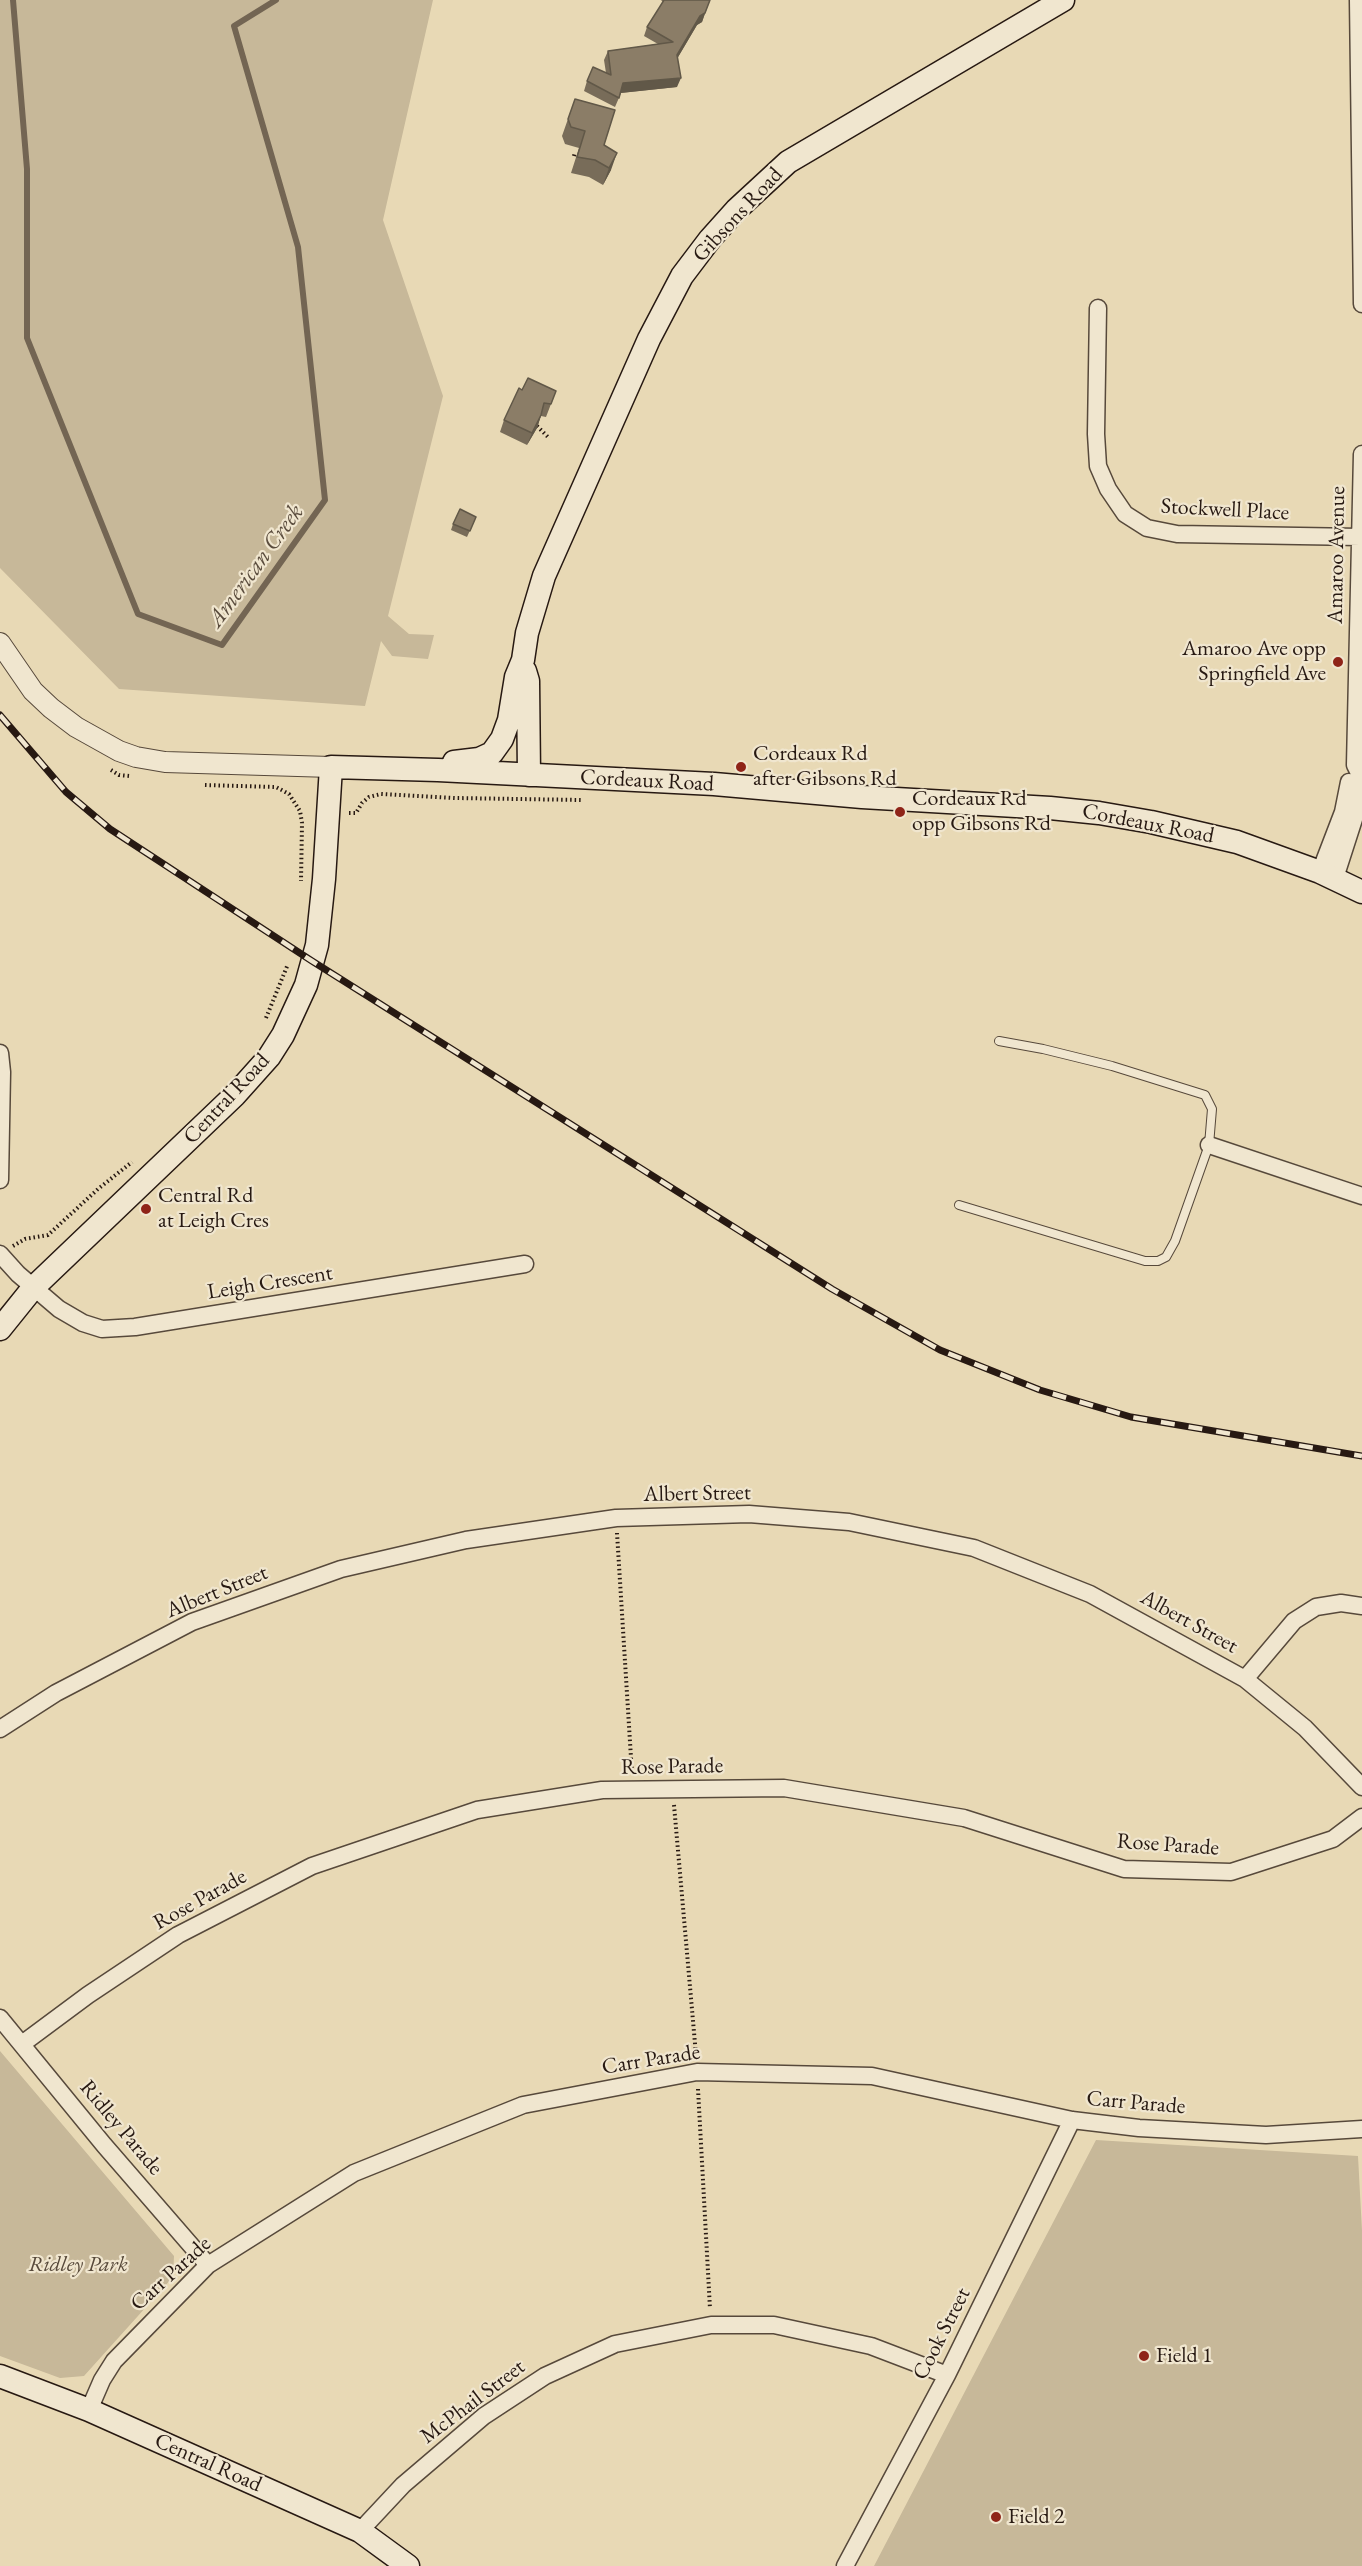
<!DOCTYPE html>
<style>
body{margin:0}
canvas{display:block;background:#e8d9b5}
</style>
<canvas width="1362" height="2566"></canvas>
<script>
const c = document.querySelector('canvas').getContext('2d');
c.lineJoin = 'round';
function paint(path, color) {
  c.fillStyle = color;
  c.fill(path, 'evenodd');
}
function toPath(rows) {
  const path = new Path2D();
  for (const r of rows) {
    path.moveTo(r[0], r[1]);
    for (let i = 2; i < r.length; i += 2) path.lineTo(r[i], r[i + 1]);
  }
  return path;
}
function stroke(path, color, width, dash) {
  c.strokeStyle = color;
  c.lineWidth = width;
  c.lineCap = dash ? 'butt' : 'round';
  c.setLineDash(dash || []);
  c.stroke(path);
}
function write(font, color, halo, rows, align = 'center') {
  c.font = font + ' "EB Garamond",serif';
  c.lineWidth = 4.5;
  c.setLineDash([]);
  c.textBaseline = 'middle';
  c.strokeStyle = halo;
  c.fillStyle = color;
  for (const [text, x, y, turn = 0] of rows) {
    c.save();
    c.translate(x, y);
    c.rotate((+turn || 0) * Math.PI / 180);
    c.textAlign = isNaN(turn) ? turn : align;
    if (halo) c.strokeText(text, 0, 0);
    c.fillText(text, 0, 0);
    c.restore();
  }
}
const green = toPath([
 [0,0,433,0,383,220,443,396,388,616,409,634,434,635,428,659,392,656,381,641,365,706,119,689,0,568],
 [0,2051,174,2256,173,2277,84,2376,60,2378,0,2356],
 [1096,2140,1358,2156,1362,2231,1362,2566,874,2566]
]);
const stream = toPath([
 [13,0,27,169,27,338,138,614,222,645,325,500,298,247,234,26,276,0]
]);
const path = toPath([
 [574,156,575,152],
 [537,426,549,438],
 [111,770,119,775,129,776],
 [205,785,276,787,289,794,300,811,302,823,301,881],
 [349,813,356,813,362,803,369,797,381,794,455,798,582,800],
 [266,1018,288,964],
 [13,1246,25,1239,48,1235,98,1189,132,1162],
 [617,1533,632,1774],
 [674,1805,696,2055],
 [698,2089,710,2309]
]);
const service = toPath([
 [959,1205,1145,1261,1158,1261,1166,1257,1175,1241,1209,1145,1212,1109,1205,1095,1112,1066,1043,1049,999,1041]
]);
const minor = toPath([
 [1358,0,1362,304],
 [1098,308,1096,434,1098,466,1108,489,1125,514,1147,528,1177,534,1360,537],
 [1320,872,1343,812,1349,782],
 [1335,878,1355,816,1359,773,1355,765,1362,454],
 [0,1053,2,1072,0,1180],
 [1209,1145,1362,1196],
 [0,1254,18,1274,59,1309,83,1323,102,1329,135,1327,525,1264],
 [1245,1679,1294,1621,1316,1607,1341,1603,1362,1606],
 [0,1729,56,1693,192,1622,341,1569,466,1540,616,1518,749,1514,849,1522,974,1548,1090,1594,1245,1679,1305,1728,1362,1787],
 [0,2018,104,2145,208,2265],
 [22,2044,88,1995,178,1935,312,1866,477,1810,602,1790,784,1788,964,1818,1124,1869,1231,1872,1333,1839,1362,1817],
 [89,2410,102,2380,114,2361,208,2265,354,2173,523,2105,697,2072,872,2076,1072,2120,1139,2128,1266,2135,1362,2129],
 [360,2531,403,2485,484,2416,545,2376,615,2344,711,2325,774,2325,871,2346,947,2375],
 [845,2566,947,2375,1072,2120]
]);
const tertiary = toPath([
 [0,643,33,691,51,708,76,727,119,751,136,757,165,762,331,767]
]);
const secondary = toPath([
 [525,671,528,681,529,775],
 [454,762,479,759,492,753,502,739,509,720,516,677,523,660,527,633,544,576,649,339,682,276,710,239,736,210,788,162,1063,0],
 [0,1329,33,1288,235,1095,269,1057,283,1035,306,985,317,945,324,879,331,767,438,770,714,784,862,797,1050,808,1099,813,1151,822,1237,842,1320,872,1362,892],
 [0,2376,89,2410,360,2531,408,2566]
]);
const rail = toPath([
 [0,715,66,792,110,829,312,961,832,1289,940,1350,1040,1390,1131,1417,1362,1456]
]);
const wall = toPath([
 [661,0,710,0,702,22,697,25,678,57,677,87,621,93,615,107,584,91,587,81,606,73,604,60,608,51,658,44,644,36,647,27,663,2],
 [575,99,604,145,611,170,603,185,589,177,571,173,579,148,565,144,562,136],
 [522,390,556,391,546,417,541,416,537,428,527,445,500,432,504,420],
 [476,517,467,537,451,530,453,524]
]);
const shadedWall = toPath([
 [705,13,702,22,697,25,674,64,677,55,700,16],
 [681,78,677,87,620,93,623,83],
 [617,153,611,170,603,185,609,168],
 [541,415,537,428,527,445,532,433]
]);
const building = toPath([
 [664,0,710,0,705,13,700,16,677,55,681,78,623,83,619,98,587,81,593,67,611,75,608,51,673,42,647,27,664,0],
 [575,99,615,110,604,145,617,153,609,168,595,160,577,157,585,131,571,127,568,119,575,99],
 [528,378,556,391,551,404,544,403,541,415,532,433,504,420,519,388,522,390,528,378],
 [460,509,476,517,470,531,453,524,460,509]
]);
const markers = [
 [1338,662,6,"#8f2418"],
 [741,767,6,"#8f2418"],
 [900,812,6,"#8f2418"],
 [146,1209,6,"#8f2418"],
 [1144,2356,6,"#8f2418"],
 [996,2517,6,"#8f2418"]
];
const streetNames = [
 ["Gibsons Road",738,215,-47],
 ["Stockwell Place",1225,510,3],
 ["Amaroo Avenue",1337,555,-89],
 ["Cordeaux Road",647,781,3],
 ["Cordeaux Road",1148,824,11],
 ["Central Road",227,1099,-47],
 ["Leigh Crescent",270,1283,-9],
 ["Albert Street",697,1494,-1],
 ["Albert Street",217,1592,-22],
 ["Albert Street",1189,1622,29],
 ["Rose Parade",672,1767,-1],
 ["Rose Parade",1168,1845,4],
 ["Rose Parade",200,1900,-29],
 ["Carr Parade",651,2060,-9],
 ["Carr Parade",1136,2103,5],
 ["Ridley Parade",121,2128,50],
 ["Carr Parade",171,2274,-42],
 ["Cook Street",942,2334,-63],
 ["McPhail Street",473,2402,-37],
 ["Central Road",208,2463,24]
];
const poiNames = [
 ["Amaroo Ave opp",1326,649,"right"],
 ["Springfield Ave",1326,674,"right"],
 ["Cordeaux Rd",753,754],
 ["after Gibsons Rd",753,779],
 ["Cordeaux Rd",912,799],
 ["opp Gibsons Rd",912,824],
 ["Central Rd",158,1196],
 ["at Leigh Cres",158,1221],
 ["Field 1",1156,2356],
 ["Field 2",1008,2517]
];
const parkNames = [
 ["Ridley Park",78,2265]
];
const waterNames = [
 ["American Creek",256,566,-54]
];
paint(green, '#c7b899');
stroke(stream, '#736553', 6);
stroke(service, '#57493b', 10);
stroke(minor, '#57493b', 19);
stroke(tertiary, '#57493b', 22);
stroke(secondary, '#271912', 25);
stroke(path, '#271912', 4, [1.5, 3]);
stroke(service, '#f0e6cf', 8);
stroke(minor, '#f0e6cf', 16);
stroke(tertiary, '#f0e6cf', 20);
stroke(secondary, '#f0e6cf', 22);
stroke(rail, '#271912', 7);
stroke(rail, '#f0e6cf', 4.5, [14]);
paint(wall, '#786c59');
paint(shadedWall, '#615848');
paint(building, '#8b7d67');
stroke(building, '#615848', 1.5);
for (const [x, y, r, color] of markers) {
  const dot = new Path2D();
  dot.arc(x, y, r, 0, 2 * Math.PI);
  c.fillStyle = color;
  c.fill(dot);
  stroke(dot, '#f0e6cf', 2);
}
write('22px', '#271912', '#f0e6cf', streetNames);
write('22px', '#271912', '#f0e6cf', poiNames, 'left');
write('italic 22px', '#57493a', '#f0e6cf', parkNames);
write('italic 24px', '#5a4c3d', '#f0e6cf', waterNames);
</script>
